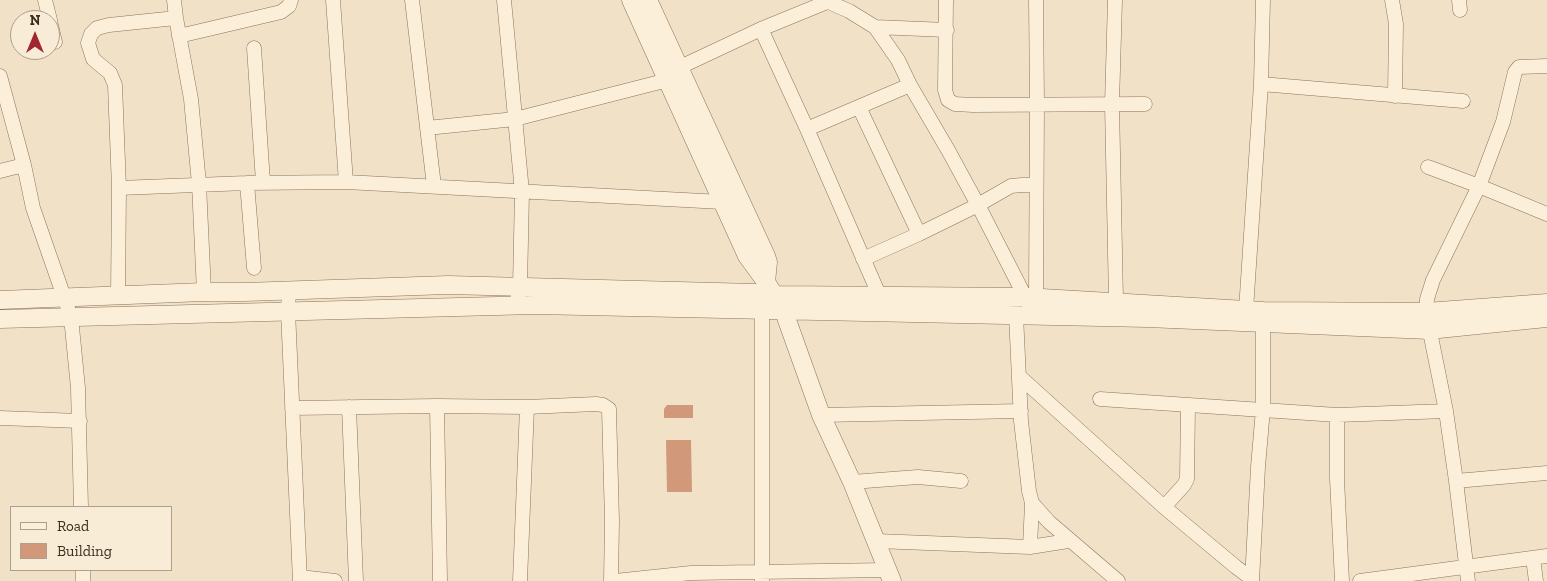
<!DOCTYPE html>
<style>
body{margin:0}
#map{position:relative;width:1547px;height:581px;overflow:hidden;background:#f1e1c6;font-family:"Zilla Slab",serif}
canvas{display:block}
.legend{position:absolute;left:10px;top:506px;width:162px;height:65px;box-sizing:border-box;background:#f8ecd6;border:1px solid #ad9f8d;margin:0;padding:6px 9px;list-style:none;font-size:15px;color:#3d2b1f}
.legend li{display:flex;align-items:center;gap:10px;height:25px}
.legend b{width:25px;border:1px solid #ad9f8d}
.north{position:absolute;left:10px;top:10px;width:50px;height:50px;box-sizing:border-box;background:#f8ecd6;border:1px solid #ad9f8d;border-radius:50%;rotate:0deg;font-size:14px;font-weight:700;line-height:20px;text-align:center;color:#3d2b1f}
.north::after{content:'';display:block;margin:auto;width:18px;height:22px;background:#a0272f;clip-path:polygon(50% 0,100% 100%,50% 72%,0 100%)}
</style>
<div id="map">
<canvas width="1547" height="581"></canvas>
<ul class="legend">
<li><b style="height:6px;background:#fbefda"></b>Road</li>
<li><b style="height:14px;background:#d1987a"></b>Building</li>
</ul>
<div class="north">N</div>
</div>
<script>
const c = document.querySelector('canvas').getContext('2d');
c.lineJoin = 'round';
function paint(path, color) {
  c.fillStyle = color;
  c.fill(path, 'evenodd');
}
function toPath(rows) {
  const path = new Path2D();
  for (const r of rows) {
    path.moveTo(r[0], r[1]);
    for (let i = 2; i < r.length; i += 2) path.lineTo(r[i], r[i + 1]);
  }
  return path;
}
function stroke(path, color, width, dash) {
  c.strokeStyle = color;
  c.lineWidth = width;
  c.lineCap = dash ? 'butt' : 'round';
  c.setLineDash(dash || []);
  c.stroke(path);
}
const building = toPath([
 [667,405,693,405,693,418,664,418,664,409],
 [666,440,691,440,692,492,667,492]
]);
const minor = toPath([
 [45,0,50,20],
 [174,0,176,18,191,99,199,184,204,292],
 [333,0,346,182],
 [412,0,434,186],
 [504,0,522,192,520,287,516,305],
 [824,0,849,11,875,27,898,60,910,85,948,150,978,205,1035,316],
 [946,0,945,90,948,100,955,104,973,105,1145,104],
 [1036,0,1037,103,1036,298],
 [1115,0,1112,104,1116,301],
 [1392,0,1396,24,1395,96],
 [1459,0,1460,10],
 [50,21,55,42],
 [875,27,947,30],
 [761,29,807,129,880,297],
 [179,36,281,12,289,6,291,0],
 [254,48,263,182],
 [678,68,761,29,827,2],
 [0,76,24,165,33,208,71,317,78,388,81,507],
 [1261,84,1463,101],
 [859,107,919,234],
 [427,128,515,119,668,80],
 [807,129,910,85],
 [1428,167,1479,186,1547,214],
 [0,171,24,165],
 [247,183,254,268],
 [119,188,247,183,346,182,722,202],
 [863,259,919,234,978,205,1011,186,1022,185,1036,185],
 [289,291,288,311,300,581],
 [118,295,119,188,115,85,110,73,93,59,88,43,91,34,97,28,109,25,176,18],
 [762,309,762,581],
 [1246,310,1261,84,1263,0],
 [1016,315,1021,421,1029,491,1032,503,1049,522,1118,581],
 [1019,376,1164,507,1236,567,1252,579],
 [1100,399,1337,415,1337,479,1342,581],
 [437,406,527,407,596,404,603,405,609,409,612,521,611,581],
 [349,407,356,581],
 [292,408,437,406,440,581],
 [821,415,1021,411],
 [1337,415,1446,411],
 [0,418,80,421],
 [1456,481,1547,473],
 [852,482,918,477,961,481],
 [1032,503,1030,547,1068,541],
 [1164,507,1184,485,1187,479,1188,405],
 [876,541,1030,547],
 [1533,558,1536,581],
 [83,570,83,581],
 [300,577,335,581],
 [520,581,527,407],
 [615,581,691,573,887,570],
 [1252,581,1258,467,1263,409,1263,315],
 [1360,581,1547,556],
 [1468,581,1456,481,1446,411,1426,312,1427,299,1433,280,1479,186,1503,122,1515,72,1519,67,1547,66]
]);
const tertiary = toPath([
 [631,0,747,256,766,282,783,309,821,415,852,482,892,581],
 [648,0,766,256,768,262,766,282],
 [0,300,204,292,245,292,448,285,755,293,775,295,1025,297,1263,311,1426,312,1547,303],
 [0,319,535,305,1147,318,1429,330,1547,318]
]);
paint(building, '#d1987a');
stroke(minor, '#8d725a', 15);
stroke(tertiary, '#8d725a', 19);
stroke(minor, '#fbefda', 14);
stroke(tertiary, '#fbefda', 18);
</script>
